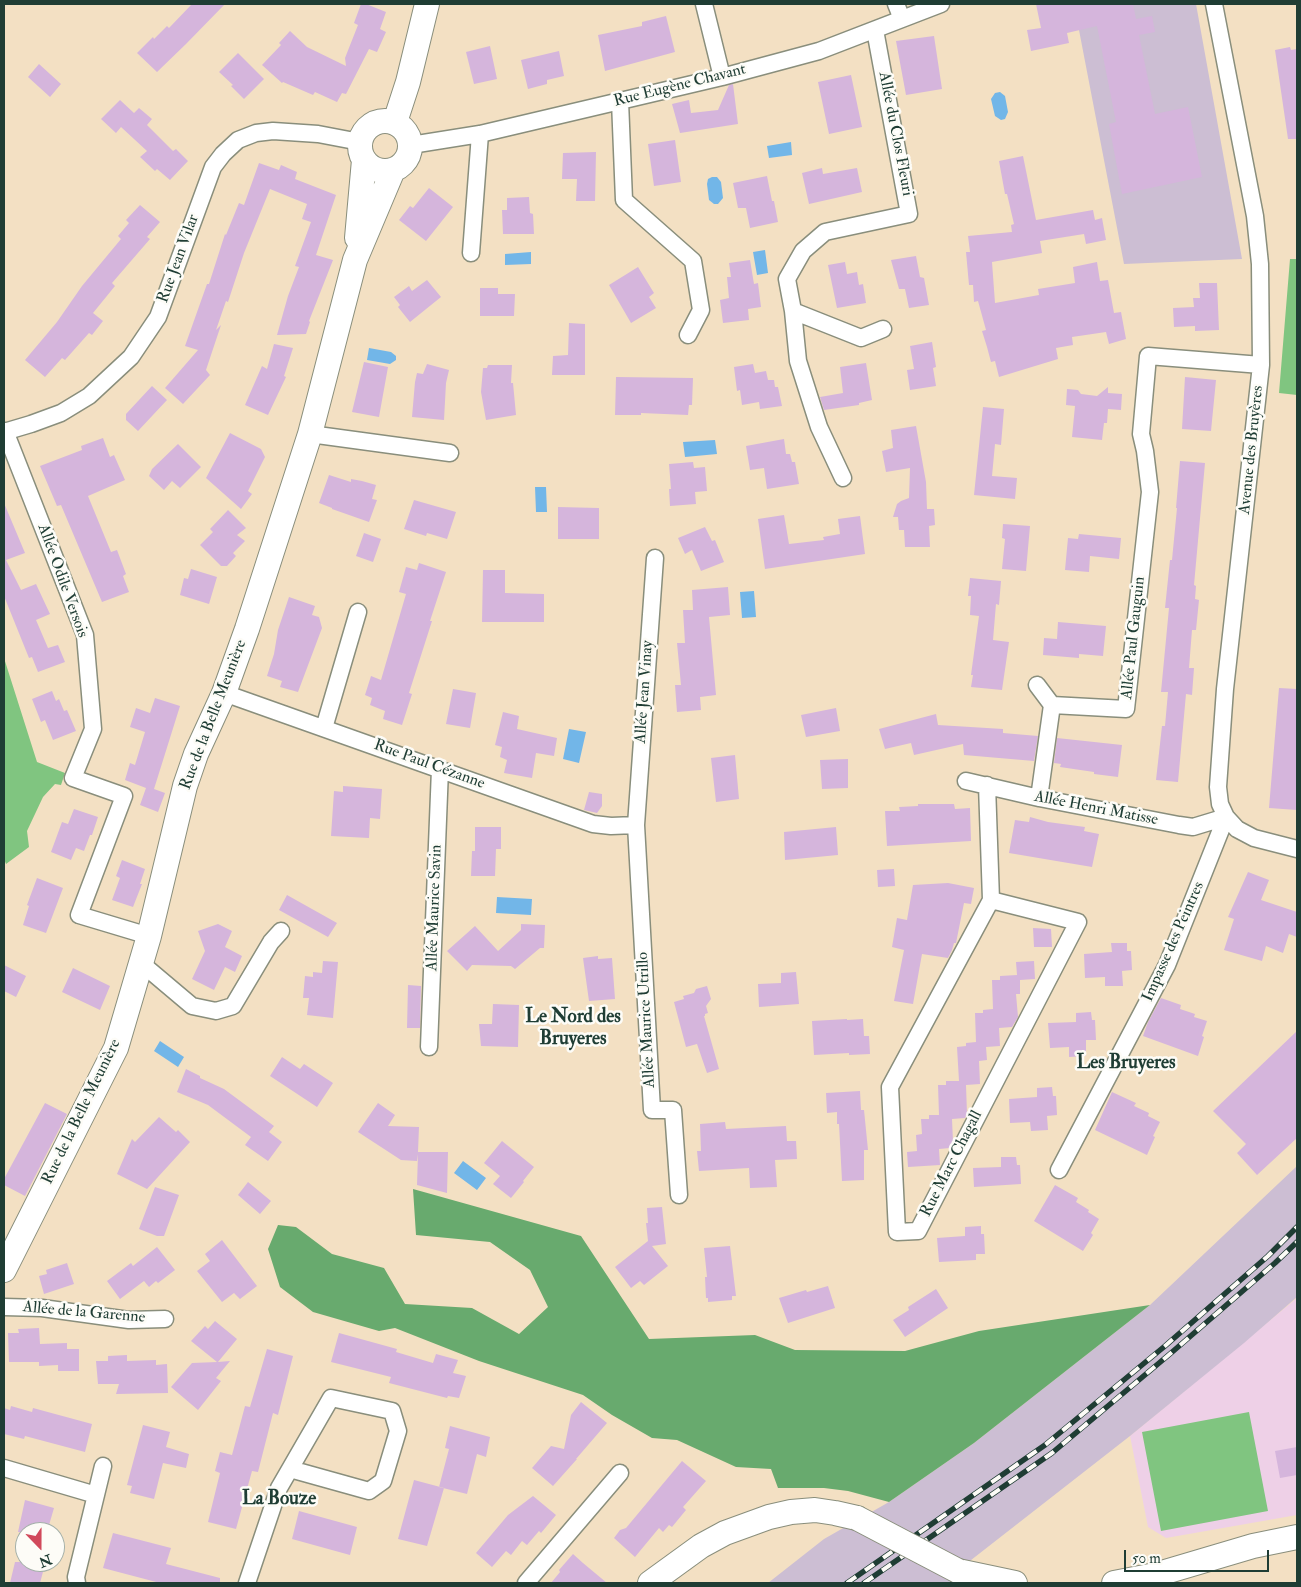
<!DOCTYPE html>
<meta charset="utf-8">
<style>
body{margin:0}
#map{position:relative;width:1301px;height:1587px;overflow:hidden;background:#f3e0c3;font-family:"IM FELL Double Pica",serif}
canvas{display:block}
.frame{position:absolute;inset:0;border:5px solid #1f3d34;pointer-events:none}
.north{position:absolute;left:15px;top:1522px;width:50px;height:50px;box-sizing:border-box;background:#fdfcf7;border:1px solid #a4b0a9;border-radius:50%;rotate:158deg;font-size:14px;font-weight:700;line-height:20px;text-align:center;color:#1f3d34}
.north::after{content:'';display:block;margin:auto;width:18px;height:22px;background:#d1495b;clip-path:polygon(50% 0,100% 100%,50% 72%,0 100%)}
.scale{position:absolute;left:1124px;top:1550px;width:145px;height:22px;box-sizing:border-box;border:2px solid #1f3d34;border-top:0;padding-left:6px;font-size:15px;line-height:18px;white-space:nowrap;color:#1f3d34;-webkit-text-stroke:4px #fdfcf7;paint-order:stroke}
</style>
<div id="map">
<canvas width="1301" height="1587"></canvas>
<div class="frame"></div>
<div class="north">N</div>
<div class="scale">50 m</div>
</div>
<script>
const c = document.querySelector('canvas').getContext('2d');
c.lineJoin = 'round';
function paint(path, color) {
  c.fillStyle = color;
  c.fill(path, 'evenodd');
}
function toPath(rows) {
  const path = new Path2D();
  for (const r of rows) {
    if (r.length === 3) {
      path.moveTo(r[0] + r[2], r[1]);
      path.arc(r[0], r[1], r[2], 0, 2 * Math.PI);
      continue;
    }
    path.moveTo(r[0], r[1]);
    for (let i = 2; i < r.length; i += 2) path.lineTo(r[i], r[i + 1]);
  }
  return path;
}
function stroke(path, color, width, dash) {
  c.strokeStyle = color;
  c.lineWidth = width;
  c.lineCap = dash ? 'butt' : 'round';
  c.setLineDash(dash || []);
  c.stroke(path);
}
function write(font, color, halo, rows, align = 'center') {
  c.font = font + ' "IM FELL Double Pica",serif';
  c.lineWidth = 5;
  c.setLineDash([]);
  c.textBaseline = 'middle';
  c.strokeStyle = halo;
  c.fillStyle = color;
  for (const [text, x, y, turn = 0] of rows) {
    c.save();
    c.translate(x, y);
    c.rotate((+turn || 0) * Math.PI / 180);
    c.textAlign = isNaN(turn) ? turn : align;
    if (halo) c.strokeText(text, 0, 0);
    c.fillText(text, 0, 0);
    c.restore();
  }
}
const built = toPath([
 [1297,1298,1297,1515,1166,1538,1148,1527,1130,1436]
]);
const industrial = toPath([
 [1074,4,1196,4,1242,259,1124,264],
 [1297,1166,1297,1297,1244,1343,1130,1436,957,1571,999,1583,768,1583,824,1539,889,1502,974,1443,1150,1305]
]);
const green = toPath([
 [1290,259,1297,259,1297,395,1279,393],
 [4,658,37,762,65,773,61,785,55,784,43,797,27,831,29,847,6,864,4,859],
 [1249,1412,1268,1511,1161,1531,1142,1432]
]);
const forest = toPath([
 [413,1189,581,1236,649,1339,755,1335,795,1350,905,1351,979,1331,1150,1305,974,1443,889,1502,848,1491,824,1488,778,1488,771,1469,736,1467,677,1440,652,1438,612,1415,583,1395,479,1361,395,1328,379,1331,313,1312,280,1287,268,1249,278,1225,296,1227,332,1254,384,1268,405,1304,472,1308,519,1334,548,1307,530,1270,490,1242,416,1235]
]);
const water = toPath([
 [1000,92,1005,96,1008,112,1005,119,1001,120,995,116,991,99,995,93],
 [791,142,792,155,769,158,767,146],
 [712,177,717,177,721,182,723,198,718,204,714,204,709,200,707,184,708,179],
 [765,250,768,273,757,275,753,252],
 [531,252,531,264,505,265,505,254],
 [369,348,391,352,396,356,396,360,390,364,367,360],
 [715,440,717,454,685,457,683,442],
 [535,487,546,487,547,512,536,512],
 [754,591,756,617,742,618,740,592],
 [569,729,586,732,579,763,563,759],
 [497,897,532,899,531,915,496,913],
 [160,1041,184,1057,178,1067,154,1051],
 [463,1161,486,1178,477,1190,454,1173]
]);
const building = toPath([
 [192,4,225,4,186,44,157,72,137,53,153,37,154,39,167,26,169,28],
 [361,4,366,4,386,12,380,29,386,32,377,52,369,49,346,94,342,93,337,102,315,92,313,95,283,82,282,83,262,65,281,45,279,43,290,31,307,47,346,66,345,58,358,25,354,23],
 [1036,4,1133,4,1136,19,1152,16,1155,32,1139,35,1155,114,1188,107,1202,177,1122,194,1109,124,1116,122,1097,26,1067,33,1069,43,1031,51,1027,30,1041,28],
 [666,16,675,52,605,71,598,35,642,26,642,22],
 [934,36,942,89,906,95,896,41],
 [490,46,497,79,474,84,466,52],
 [1290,47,1291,50,1297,49,1297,139,1288,139,1275,50],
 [559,51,564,76,547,80,547,84,528,89,521,60],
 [238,53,264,79,244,99,231,86,233,85,219,72],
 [39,64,61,84,50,97,28,77],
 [851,75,862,127,829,134,818,82],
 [733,84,738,124,680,133,672,104,689,100,691,113,718,110,729,85],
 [120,100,134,113,139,108,152,119,147,125,173,151,176,149,188,161,170,180,157,169,155,171,140,157,147,151,121,127,116,133,101,119],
 [675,140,681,182,654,186,648,144],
 [596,152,595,201,576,201,577,179,562,179,563,153],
 [1023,156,1036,220,1093,210,1095,220,1102,218,1106,240,1086,244,1084,234,1040,241,1042,253,992,262,995,303,1039,295,1038,289,1075,283,1073,267,1097,262,1100,281,1108,280,1114,313,1121,312,1126,339,1109,344,1106,332,1072,337,1073,345,1056,348,1058,359,999,377,995,361,991,362,987,347,982,331,986,330,978,301,974,302,973,285,969,285,966,252,970,252,968,236,1012,232,1011,225,1014,224,1007,194,1005,194,999,161],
 [259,163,279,170,281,165,297,172,295,179,336,195,316,255,333,260,309,321,310,322,306,334,277,335,288,296,299,267,295,266,311,222,302,219,307,204,270,189,244,253,228,302,226,301,216,330,221,325,206,370,210,375,183,404,165,388,198,350,185,346,207,284,209,284,225,234,226,235,239,203,244,205],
 [822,168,823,174,857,168,862,192,809,204,802,173],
 [767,176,772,201,774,201,778,222,750,228,746,208,738,208,733,183],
 [429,188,453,207,426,241,399,220,410,206,413,208],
 [529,197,530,213,533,214,534,234,503,234,502,210,507,210,507,198],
 [140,205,160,222,147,237,150,239,112,283,115,286,93,313,103,321,92,335,89,333,65,360,62,358,45,377,25,360,57,322,82,286,121,239,118,236,129,223,126,220],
 [916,256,920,277,924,278,929,305,909,308,905,289,899,289,891,260],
 [750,260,754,284,758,283,761,307,748,309,749,320,723,323,720,300,729,298,727,277,731,277,729,263],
 [845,262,847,274,857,272,859,285,863,284,866,303,837,308,828,265],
 [638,267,654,293,649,297,656,308,631,323,609,285],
 [427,280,441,297,410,322,398,307,400,305,394,297,409,286,412,291],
 [1199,283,1217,283,1219,330,1195,331,1195,326,1174,327,1173,308,1194,307,1193,298,1200,298],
 [480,288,498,288,498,294,515,294,514,316,480,316],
 [569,323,585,324,585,375,552,375,553,356,568,355],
 [932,342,936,367,933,368,936,386,910,390,907,370,914,369,910,346],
 [274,344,293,348,284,376,286,377,268,415,245,405,262,366,267,369],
 [364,362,388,367,379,417,352,412],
 [866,363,872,400,859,403,859,405,824,410,820,397,843,393,840,367],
 [427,364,449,370,446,383,444,420,412,417,415,382,417,373,423,374],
 [753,364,755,373,766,371,768,380,774,380,775,387,778,387,782,406,760,409,759,402,742,405,740,390,737,391,734,367],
 [488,365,512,365,511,383,513,383,516,415,486,420,481,392,483,368,487,368],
 [616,377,693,378,692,405,689,405,688,415,641,413,641,415,615,415],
 [1185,377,1216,380,1211,431,1182,429],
 [152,386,167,400,138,431,126,420,126,414],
 [1108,387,1108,393,1122,394,1121,410,1108,409,1107,423,1104,423,1102,440,1072,437,1075,406,1066,405,1067,389,1078,390,1081,394,1097,396],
 [983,407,1004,409,1001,445,995,444,992,476,1017,478,1015,499,974,495],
 [916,426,926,482,927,509,934,509,935,525,929,526,930,547,905,547,904,530,899,530,898,517,893,517,897,504,901,501,909,498,910,468,886,472,882,451,893,448,891,430],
 [230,433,261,449,265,457,248,491,252,494,241,509,206,478],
 [103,438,110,457,114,455,125,480,88,496,111,552,117,550,126,574,123,576,129,592,102,602,61,505,57,506,40,466,82,450,81,446],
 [784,439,786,454,790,454,792,462,795,462,799,484,767,489,764,468,750,470,746,446],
 [178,444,201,467,180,488,172,481,164,490,149,476,152,469],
 [1180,461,1205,463,1194,585,1196,586,1195,599,1199,600,1196,630,1192,630,1189,668,1194,668,1192,695,1186,694,1178,782,1156,780,1162,726,1165,726,1168,692,1161,692,1169,608,1165,608,1170,560,1172,560,1177,508,1176,508],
 [693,462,694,468,705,467,707,491,695,492,696,504,670,506,669,489,671,489,669,464],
 [329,475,351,482,351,479,362,481,376,485,372,499,377,500,369,522,332,509,332,508,319,503],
 [414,500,456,512,447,539,427,533,426,536,404,529],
 [4,503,25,553,6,560,21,590,36,584,50,614,36,620,48,648,58,645,65,662,38,672,32,657,29,658,4,596],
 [558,507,599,508,599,539,558,539],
 [228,510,246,528,237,535,245,541,233,553,236,556,227,566,221,566,200,545,213,532,210,529],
 [784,515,789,544,824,540,823,537,840,534,838,519,860,516,865,554,765,569,758,519],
 [1003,524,1030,526,1026,571,1002,569,1005,539,1002,538],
 [705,527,712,541,715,540,724,562,701,571,692,550,685,554,678,538],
 [364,533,381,539,373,562,356,556],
 [1079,534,1121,538,1119,559,1090,556,1089,572,1065,570,1068,538,1078,539],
 [419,563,446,572,430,621,432,621,409,693,412,694,402,725,383,719,385,711,370,705,372,698,365,695,371,676,381,680,406,594,399,592,406,567,417,570],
 [191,569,217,577,209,604,180,595,184,578,188,579],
 [483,570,505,570,505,593,544,594,544,622,482,622],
 [970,578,1001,581,999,605,996,604,993,640,1009,642,1002,690,971,687,973,675,971,675,979,616,970,615,971,596,968,596],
 [728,587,730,615,709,617,716,695,700,697,701,710,677,712,675,685,681,685,677,643,685,643,683,610,693,610,692,590],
 [289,597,315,606,312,615,319,617,322,628,298,692,280,687,282,681,267,676,274,654,278,630],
 [1058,622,1106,626,1103,656,1079,654,1079,658,1043,655,1044,638,1057,639],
 [1279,688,1297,689,1297,810,1269,808],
 [453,689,476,693,470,728,446,724],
 [52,691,56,701,59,699,64,711,67,710,76,731,53,740,45,720,41,722,32,699],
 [155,698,180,706,154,789,165,793,158,812,140,805,146,788,125,780,130,763,135,765,145,732,130,727,136,708,150,713],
 [836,708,840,731,806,737,801,715],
 [503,712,519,716,517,729,557,738,554,756,536,753,532,778,504,773,507,760,500,757,502,747,495,745],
 [936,714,938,725,1003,729,1003,733,1038,736,1034,761,964,755,963,744,914,755,911,743,885,749,879,729],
 [1057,738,1122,745,1118,777,1094,774,1094,772,1060,767,1061,764,1054,763],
 [735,755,739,799,716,802,711,758],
 [848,759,848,788,822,789,820,760],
 [343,786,382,789,380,819,370,818,369,838,331,836,334,791,343,792],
 [589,792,602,794,602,806,597,813,584,810],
 [918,804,954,804,955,809,970,808,971,841,887,846,885,811,900,811,899,807,918,806],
 [74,809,98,817,92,835,90,835,84,851,76,848,71,860,51,852,62,822,68,824],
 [1030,817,1048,822,1085,827,1084,831,1099,834,1092,867,1009,853,1015,820,1029,822],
 [475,827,501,827,501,849,496,849,495,876,471,876,472,851,475,851],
 [836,827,838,855,785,860,784,832],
 [122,860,145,869,140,884,142,884,133,907,112,900,120,878,116,876],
 [894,869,895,886,878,887,877,870],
 [1248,872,1269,880,1261,900,1297,912,1297,937,1289,934,1283,953,1266,946,1262,961,1224,950,1234,919,1228,917],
 [37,878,63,888,46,933,23,925,29,906,27,905],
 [948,883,974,888,971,904,964,903,956,943,954,943,952,950,948,958,922,954,913,1004,894,1001,904,950,892,947,897,918,907,920,913,885],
 [287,895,337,923,328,937,279,910],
 [218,924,232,931,225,947,242,956,235,972,225,967,214,990,192,979,205,951,198,931],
 [521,924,545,925,544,948,540,948,515,969,511,966,472,965,467,971,447,951,475,926,498,951,521,930],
 [1033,928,1051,929,1052,947,1034,947],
 [1111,943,1127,943,1127,951,1131,951,1132,970,1122,971,1123,986,1105,986,1105,977,1085,978,1084,954,1112,952],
 [598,956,598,959,612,958,615,999,589,1001,583,958],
 [323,961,338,962,333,1018,307,1015,309,998,303,998,305,976,313,977,313,972,322,973],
 [1034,961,1035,979,1020,980,1020,994,1016,994,1018,1017,1012,1027,999,1028,1000,1046,986,1047,987,1060,979,1061,980,1084,966,1085,967,1114,965,1118,952,1119,953,1142,950,1148,939,1149,940,1165,908,1167,907,1152,917,1151,916,1135,922,1134,921,1119,929,1119,929,1115,939,1115,938,1085,946,1085,946,1081,959,1081,957,1047,966,1046,966,1043,976,1042,975,1013,983,1013,983,1010,993,1009,992,980,1000,980,1000,976,1017,975,1016,962],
 [4,965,26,976,16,997,4,991],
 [73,968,110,986,100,1010,62,992],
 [796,972,799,1004,759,1007,758,984,781,983,781,973],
 [408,985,421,986,420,1028,407,1028],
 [707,986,711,999,706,1006,708,1013,705,1014,705,1016,704,1016,719,1069,707,1073,697,1044,686,1047,674,1002,684,999,683,996,694,993,696,989],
 [1161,998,1181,1005,1180,1009,1195,1014,1194,1017,1207,1021,1202,1036,1204,1037,1198,1056,1143,1036,1148,1022],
 [493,1004,519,1005,518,1047,481,1046,479,1024,492,1024],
 [1091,1012,1092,1020,1095,1020,1096,1040,1086,1040,1086,1056,1069,1057,1069,1047,1050,1048,1048,1023,1076,1022,1076,1013],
 [847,1019,847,1020,863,1019,864,1036,869,1036,870,1054,849,1055,849,1053,814,1055,812,1021],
 [1297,1031,1297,1138,1257,1175,1237,1153,1246,1144,1213,1111],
 [282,1057,300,1069,304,1064,333,1083,317,1107,270,1076],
 [186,1069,200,1076,200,1078,224,1089,274,1126,269,1132,282,1142,268,1161,245,1145,251,1137,208,1105,177,1092],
 [1052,1087,1053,1096,1056,1096,1057,1115,1047,1116,1048,1130,1031,1131,1030,1122,1010,1123,1009,1099,1037,1097,1037,1088],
 [860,1091,861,1110,864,1110,868,1150,864,1150,864,1180,842,1181,839,1124,837,1124,837,1112,827,1113,826,1093],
 [1112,1092,1136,1103,1134,1106,1149,1113,1148,1116,1160,1122,1153,1136,1155,1137,1147,1155,1095,1130],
 [45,1103,67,1114,25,1196,4,1185,4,1179],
 [378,1103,395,1115,388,1126,419,1127,418,1152,448,1152,447,1193,417,1185,418,1154,417,1161,401,1160,358,1132],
 [159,1117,176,1132,178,1130,190,1142,147,1189,117,1174,132,1139,135,1142],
 [725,1122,726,1129,786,1126,787,1141,796,1141,797,1159,775,1160,777,1187,750,1188,749,1168,699,1171,697,1151,701,1151,700,1124],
 [502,1141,534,1167,523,1181,524,1182,511,1198,493,1184,500,1176,484,1163],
 [1001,1157,1016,1157,1017,1165,1020,1165,1021,1184,974,1187,973,1168,1001,1167],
 [248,1182,271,1201,260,1214,238,1195],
 [1055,1185,1078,1198,1076,1202,1089,1210,1088,1212,1099,1219,1091,1233,1093,1235,1083,1251,1034,1221],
 [155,1187,179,1195,164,1236,157,1236,139,1229],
 [662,1207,666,1244,652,1246,668,1266,644,1285,640,1281,631,1288,615,1267,648,1241,646,1223,648,1223,647,1208],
 [981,1226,981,1234,984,1234,985,1254,976,1254,976,1260,939,1262,937,1238,965,1236,965,1227],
 [222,1240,257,1286,240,1299,234,1293,222,1302,197,1271,210,1261,205,1254],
 [730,1246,736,1296,732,1296,732,1300,708,1302,708,1298,706,1298,705,1277,707,1277,704,1248],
 [157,1247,175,1270,158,1283,156,1281,149,1287,144,1281,120,1299,107,1281,131,1263,133,1266],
 [67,1263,74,1284,44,1294,39,1276,47,1274,46,1270],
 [828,1286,835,1308,788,1323,779,1298,806,1290,807,1292],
 [936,1289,948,1308,905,1337,893,1320,909,1310,908,1307],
 [215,1321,237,1339,218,1362,230,1361,216,1378,221,1381,198,1410,171,1387,192,1363,217,1362,191,1341,205,1326,208,1329],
 [39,1328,40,1344,67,1343,67,1349,79,1349,79,1371,58,1371,58,1365,39,1366,39,1362,9,1362,8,1333,19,1333,18,1329],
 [339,1333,397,1349,396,1352,433,1363,436,1354,458,1360,453,1373,466,1376,459,1398,448,1396,447,1398,389,1383,391,1377,331,1362],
 [267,1349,293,1356,278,1415,273,1413,258,1472,252,1471,236,1529,208,1522,220,1473,215,1471,220,1452,232,1455,245,1406,250,1407],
 [127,1355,127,1361,156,1360,156,1365,167,1364,168,1393,116,1394,119,1384,98,1384,96,1361,108,1361,108,1356],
 [581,1402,607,1423,576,1459,577,1459,553,1486,532,1468,551,1446,564,1449,571,1415],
 [11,1406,32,1412,33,1408,92,1424,85,1452,25,1436,24,1439,4,1434,4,1408,10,1410],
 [143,1425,170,1432,166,1447,189,1454,186,1468,163,1463,154,1499,130,1493,132,1486,127,1485],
 [450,1426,490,1437,486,1457,477,1454,467,1494,439,1487,449,1449,445,1448],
 [1297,1447,1297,1475,1280,1478,1275,1451],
 [682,1461,706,1481,683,1507,686,1510,672,1527,669,1525,663,1532,659,1528,635,1557,614,1538,620,1530,626,1528],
 [414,1480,444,1488,427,1546,398,1539],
 [533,1496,556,1515,541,1533,539,1531,527,1545,522,1541,511,1555,506,1551,492,1567,476,1553,508,1515],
 [25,1500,54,1508,47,1532,18,1532],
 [299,1511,357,1527,350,1555,292,1539],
 [113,1533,171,1548,166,1564,220,1578,220,1583,160,1583,103,1568],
 [573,1554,583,1563,607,1583,551,1583,560,1572,559,1570],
 [15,1562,39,1562,38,1567,44,1568,40,1583,10,1583]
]);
const street = toPath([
 [704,4,722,77],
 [896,4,902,19],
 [1214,4,1255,216,1260,264,1261,365,1225,689,1218,787,1220,804,1226,817,1237,829,1254,838,1297,849],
 [620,101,624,200,693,261,701,310,688,335],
 [411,145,480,134,722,77,819,51,941,4],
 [471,253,480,134],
 [793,311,861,338,883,329],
 [5,431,85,635,93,729,73,778,124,796,79,915,149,936],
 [4,432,31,424,61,413,89,396,131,357,158,317,213,167,223,154,238,140,256,133,273,131,318,134,360,142],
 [310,434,450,453],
 [843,478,819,427,798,361,793,311,787,279,803,251,825,232,909,214,875,30],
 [655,558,636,825,652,1110,673,1110,679,1195],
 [1037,685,1052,705,1126,709,1150,492,1145,451,1141,434,1148,356,1261,365],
 [224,693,593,824,611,826,636,825],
 [324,728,358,612],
 [966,781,1039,798,1179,825,1193,827,1226,817],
 [987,785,991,900,1078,922,918,1231,897,1232,890,1087,991,900],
 [1039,798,1052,705],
 [141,963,192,1006,216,1011,233,1006,271,942,281,931],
 [429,1047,440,769],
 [1059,1170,1167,965,1226,817],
 [4,1307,42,1308,129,1320,165,1319],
 [4,1468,96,1495],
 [77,1583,76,1577,103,1466],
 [247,1583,279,1488,331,1398,392,1411,398,1431,383,1481,369,1491,290,1469],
 [526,1583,620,1473]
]);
const secondary = toPath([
 [385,146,25],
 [395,122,408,82,427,4],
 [357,238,364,160],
 [4,1270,116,1048,149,936,185,786,196,754,224,693,247,629,310,434,355,260,393,170],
 [958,1571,1015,1583],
 [650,1583,701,1546,725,1533,769,1517,791,1512,815,1510,835,1513,857,1518],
 [1114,1583,1155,1575,1253,1546,1297,1537]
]);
const rail = toPath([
 [847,1583,1045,1445,1165,1346,1268,1256,1297,1227],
 [864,1583,1052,1453,1171,1353,1275,1263,1297,1242]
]);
const secondaryBridge = toPath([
 [857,1518,958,1571]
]);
const streetNames = [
 ["Rue Eugène Chavant",680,86,-14],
 ["Allée du Clos Fleuri",895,134,79],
 ["Rue Jean Vilar",179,259,-70],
 ["Avenue des Bruyères",1252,450,-84],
 ["Allée Odile Versois",62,581,70],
 ["Allée Paul Gauguin",1134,638,-84],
 ["Allée Jean Vinay",645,692,-86],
 ["Rue de la Belle Meunière",214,715,-69],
 ["Rue Paul Cézanne",429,765,20],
 ["Allée Henri Matisse",1096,809,11],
 ["Allée Maurice Savin",435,908,-88],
 ["Impasse des Peintres",1174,942,-66],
 ["Allée Maurice Utrillo",647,1020,-93],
 ["Rue de la Belle Meunière",82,1112,-64],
 ["Rue Marc Chagall",952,1164,-63],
 ["Allée de la Garenne",84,1313,5]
];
const quarterNames = [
 ["Le Nord des",573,1018],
 ["Bruyeres",573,1040],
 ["Les Bruyeres",1126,1064],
 ["La Bouze",279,1500]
];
paint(built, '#eed0e7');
paint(industrial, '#ccbed3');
paint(green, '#80c580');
paint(forest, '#68aa6e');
paint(water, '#72b6e8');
paint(building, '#d5b5dc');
stroke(street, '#898e7c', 19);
stroke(secondary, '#898e7c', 26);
stroke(street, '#fff', 16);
stroke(secondary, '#fff', 24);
stroke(rail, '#1f3d34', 5.5);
stroke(rail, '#fdfcf7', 4, [11]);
stroke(secondaryBridge, '#898e7c', 26, []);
stroke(secondaryBridge, '#fff', 24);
write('16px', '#1f3d34', '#fdfcf7', streetNames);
write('bold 19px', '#1f3d34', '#fdfcf7', quarterNames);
</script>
